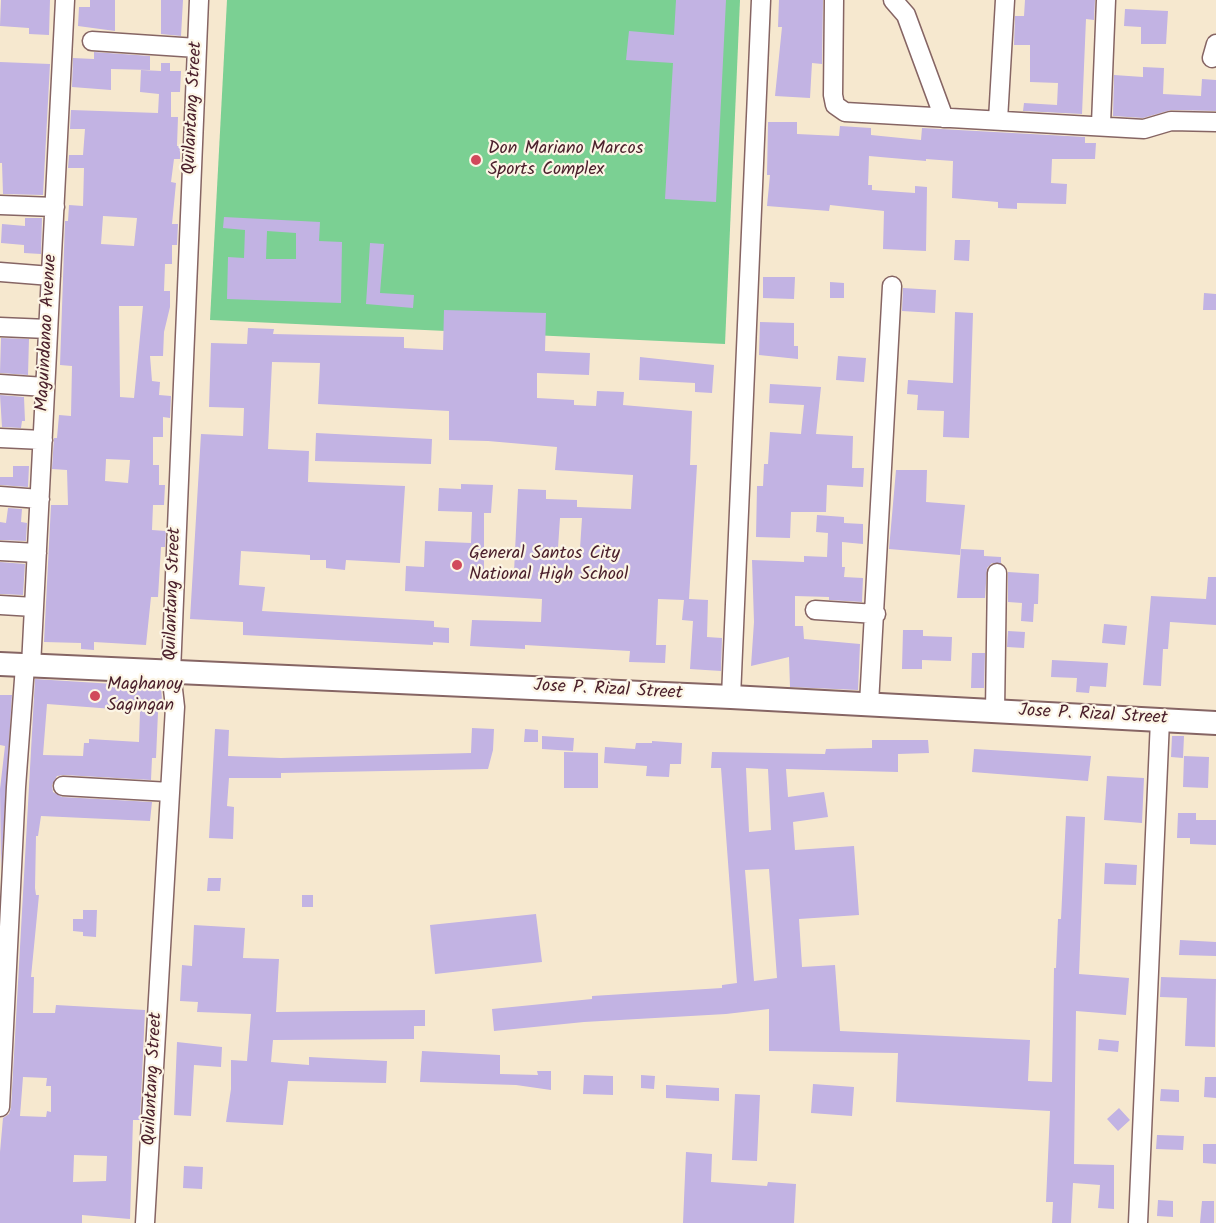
<!DOCTYPE html>
<style>
body{margin:0}
canvas{display:block;background:#f6e8cf}
</style>
<canvas width="1216" height="1223"></canvas>
<script>
const c = document.querySelector('canvas').getContext('2d');
c.lineJoin = 'round';
function paint(path, color) {
  c.fillStyle = color;
  c.fill(path, 'evenodd');
}
function toPath(rows) {
  const path = new Path2D();
  for (const r of rows) {
    path.moveTo(r[0], r[1]);
    for (let i = 2; i < r.length; i += 2) path.lineTo(r[i], r[i + 1]);
  }
  return path;
}
function stroke(path, color, width, dash) {
  c.strokeStyle = color;
  c.lineWidth = width;
  c.lineCap = dash ? 'butt' : 'round';
  c.setLineDash(dash || []);
  c.stroke(path);
}
function write(font, color, halo, rows, align = 'center') {
  c.font = font + ' Kalam,sans-serif';
  c.lineWidth = 4.5;
  c.setLineDash([]);
  c.textBaseline = 'middle';
  c.strokeStyle = halo;
  c.fillStyle = color;
  for (const [text, x, y, turn = 0] of rows) {
    c.save();
    c.translate(x, y);
    c.rotate((+turn || 0) * Math.PI / 180);
    c.textAlign = isNaN(turn) ? turn : align;
    if (halo) c.strokeText(text, 0, 0);
    c.fillText(text, 0, 0);
    c.restore();
  }
}
const green = toPath([
 [227,0,740,0,725,344,210,320]
]);
const building = toPath([
 [1,0,50,0,49,35,29,34,29,28,0,26],
 [90,0,115,0,115,31,78,26,79,7,90,7],
 [161,0,183,0,181,36,161,34],
 [676,0,726,0,716,202,665,199,673,63,626,60,629,31,674,35],
 [779,0,823,0,822,64,812,63,810,98,775,96,782,27,778,27],
 [1025,0,1095,0,1094,20,1086,19,1082,114,1023,111,1024,103,1057,105,1058,83,1030,82,1030,45,1014,45,1015,16,1024,16],
 [1125,9,1168,11,1166,44,1141,44,1141,27,1124,26],
 [94,52,150,56,150,70,111,69,111,90,72,87,73,58,94,59],
 [0,62,50,64,43,195,3,194,2,163,0,163],
 [161,63,170,63,170,71,181,71,180,92,171,92,171,117,178,117,177,146,180,146,180,159,174,159,171,182,176,183,172,224,178,224,177,245,172,245,172,264,165,264,164,291,170,291,170,307,164,332,163,356,150,356,152,381,160,382,159,395,171,396,170,418,163,417,163,437,153,437,153,465,159,465,159,485,165,485,164,505,153,505,152,530,166,531,165,547,161,547,158,597,151,597,146,645,94,642,94,650,81,649,81,643,44,642,51,505,68,505,67,470,52,469,54,438,57,438,59,415,71,416,72,366,60,365,65,221,68,221,69,205,83,206,84,168,68,168,69,155,83,155,85,129,70,129,71,110,158,113,159,94,140,92,141,70,161,71],
 [103,216,137,218,134,246,101,244],
 [119,306,143,306,134,398,120,397],
 [106,459,130,460,128,483,105,481],
 [1143,67,1164,68,1163,94,1201,96,1202,79,1216,80,1216,111,1171,110,1143,118,1113,116,1114,75,1143,77],
 [768,122,797,122,797,134,839,136,840,126,871,128,871,135,921,140,922,128,1085,137,1085,143,1096,143,1095,159,1052,159,1051,183,1067,184,1066,204,1017,203,1017,209,998,208,998,202,952,198,953,161,926,159,926,161,869,156,868,185,872,185,872,190,915,193,915,186,927,187,926,251,883,249,884,211,830,205,829,211,767,206,770,175,767,175],
 [224,217,320,222,319,241,342,242,341,303,227,299,228,257,244,258,245,230,223,228],
 [267,231,296,233,296,259,266,259],
 [25,218,42,218,41,254,24,253,24,245,1,243,2,224,25,226],
 [955,240,970,240,969,261,954,260],
 [370,243,384,244,380,293,414,295,413,308,366,304],
 [763,277,795,277,794,299,763,298],
 [830,282,844,283,844,298,830,298],
 [903,288,936,290,935,313,902,311],
 [1204,293,1216,294,1216,310,1203,310],
 [444,310,546,313,545,351,590,353,589,375,537,373,537,398,574,400,574,405,596,406,597,391,624,392,623,405,692,411,690,465,697,465,689,599,708,600,707,637,722,638,721,671,690,669,693,621,682,620,684,600,658,599,656,645,666,645,665,663,629,662,630,651,525,645,525,649,470,646,472,620,541,622,542,599,405,591,406,566,424,567,425,541,471,543,472,512,438,511,439,488,461,489,461,484,493,485,491,513,484,513,484,571,514,572,518,489,546,490,546,499,577,500,577,507,631,509,633,475,555,470,557,447,488,441,449,440,449,411,318,404,320,363,272,362,268,449,309,451,308,482,405,486,400,563,346,560,345,570,326,568,326,560,310,560,310,555,241,551,239,585,265,587,262,611,434,621,434,627,449,628,449,643,433,642,433,645,243,635,243,622,190,619,201,434,243,436,244,408,209,407,211,343,247,344,248,328,274,329,273,334,404,337,404,348,443,350],
 [560,518,582,518,580,549,558,548],
 [955,312,973,313,969,438,943,437,944,411,917,410,918,395,907,394,908,380,953,383],
 [760,322,794,323,794,346,798,346,798,359,759,355],
 [1,338,29,339,28,375,0,373],
 [838,356,866,358,864,382,836,380],
 [640,357,714,365,712,393,695,392,695,383,639,380],
 [770,384,821,387,816,434,853,436,852,468,864,468,863,487,827,485,826,512,791,512,790,538,756,537,757,486,763,486,764,464,768,464,770,432,801,434,804,405,769,403],
 [0,395,24,397,25,421,22,421,21,428,2,427],
 [316,433,432,439,431,464,315,461],
 [13,466,29,466,28,487,0,485,0,477,13,477],
 [896,470,927,470,926,502,965,505,960,555,889,549],
 [8,508,22,509,21,522,27,523,26,541,0,540,0,522,6,523],
 [817,515,844,517,844,523,863,524,863,544,842,542,842,567,845,567,844,577,863,578,862,602,829,600,829,597,795,596,795,626,803,626,804,639,860,644,858,690,790,687,789,657,751,666,754,622,752,560,804,562,804,556,827,557,828,533,816,532],
 [961,549,984,550,984,556,1001,557,1001,563,992,563,987,568,985,598,957,598],
 [0,562,25,564,23,595,0,594],
 [1008,572,1039,574,1038,604,1034,604,1033,622,1021,621,1022,603,1008,602],
 [1208,577,1216,577,1216,625,1170,622,1168,649,1163,649,1161,686,1143,685,1151,596,1206,599],
 [1104,624,1127,626,1125,645,1102,643],
 [903,630,923,630,923,636,952,637,951,661,922,660,922,669,902,669],
 [1008,631,1025,632,1024,648,1007,647],
 [972,653,985,653,984,688,971,688],
 [1052,660,1108,663,1106,687,1090,686,1089,693,1076,692,1077,678,1051,677],
 [35,679,161,687,163,712,158,712,156,758,152,758,151,780,64,775,57,776,52,785,53,792,62,797,152,802,150,821,41,816,38,836,36,836,35,888,36,895,39,895,31,977,34,977,33,1013,55,1013,56,1005,145,1010,140,1120,133,1120,130,1219,82,1215,82,1223,0,1223,0,1152,3,1118,9,1114,11,1108],
 [47,704,140,711,139,742,89,739,89,743,84,743,83,756,43,755],
 [23,1077,47,1078,46,1086,51,1086,51,1112,47,1111,46,1117,20,1116],
 [74,1155,107,1156,106,1181,73,1182],
 [0,695,12,695,1,869,0,789,5,746,0,745],
 [472,728,494,729,493,750,488,769,281,773,281,778,229,778,227,806,234,807,233,839,209,838,215,729,229,730,228,756,281,758,471,753],
 [525,729,538,730,538,742,524,742],
 [542,736,574,738,573,751,542,749],
 [1172,736,1184,736,1183,758,1171,757],
 [872,740,928,740,929,753,898,754,898,772,786,769,788,797,824,792,828,817,793,822,795,850,854,846,859,915,799,919,802,967,835,965,840,1031,1030,1040,1028,1081,1052,1082,1054,968,1056,968,1058,919,1061,919,1066,816,1085,817,1079,974,1129,978,1126,1015,1076,1011,1074,1164,1114,1165,1114,1209,1098,1208,1100,1185,1073,1183,1071,1223,1052,1223,1053,1202,1046,1202,1050,1111,896,1102,898,1053,769,1051,769,1009,726,1014,584,1022,494,1031,492,1009,592,999,592,996,722,988,722,985,737,983,721,768,711,768,712,752,825,754,826,749,872,748],
 [746,768,768,769,771,830,749,832],
 [769,869,777,978,754,981,745,870],
 [652,741,682,743,681,764,670,764,669,777,646,776,647,766,604,763,605,747,635,749,636,743,652,743],
 [974,749,1091,756,1088,781,972,772],
 [564,752,598,753,598,788,564,788],
 [1184,756,1209,757,1208,788,1183,787],
 [1107,776,1144,778,1142,823,1104,820],
 [1178,813,1196,813,1196,820,1216,820,1216,845,1190,844,1190,838,1177,838],
 [1105,863,1137,865,1136,885,1104,884],
 [208,878,221,878,220,891,207,891],
 [302,895,313,895,313,907,302,907],
 [83,910,97,910,96,937,83,936,83,932,73,931,73,919,83,919],
 [536,914,542,962,435,974,430,925],
 [194,925,245,928,243,958,279,959,276,1012,425,1010,425,1026,414,1026,414,1039,273,1040,271,1062,309,1065,309,1057,387,1061,386,1083,288,1081,283,1125,226,1122,231,1089,231,1060,247,1061,251,1014,197,1012,198,1002,180,1001,182,965,192,966],
 [1180,940,1216,942,1216,956,1179,955],
 [1161,977,1216,979,1215,1047,1185,1046,1187,998,1160,997],
 [1099,1039,1119,1041,1118,1052,1098,1050],
 [177,1042,222,1047,221,1067,194,1065,191,1116,174,1115],
 [422,1051,500,1055,500,1074,538,1075,537,1071,551,1071,551,1090,516,1085,420,1082],
 [584,1075,613,1076,613,1095,583,1094],
 [641,1075,655,1076,654,1089,641,1088],
 [1205,1077,1216,1077,1216,1098,1204,1097],
 [813,1084,854,1087,852,1116,811,1113],
 [666,1085,719,1088,719,1101,666,1098],
 [1161,1089,1179,1090,1179,1102,1160,1101],
 [735,1094,760,1095,757,1161,732,1160],
 [1119,1108,1130,1120,1118,1131,1107,1119],
 [1157,1135,1184,1136,1183,1150,1156,1149],
 [1203,1144,1216,1144,1216,1164,1203,1163],
 [686,1152,712,1154,711,1182,767,1186,768,1182,796,1184,794,1223,683,1223],
 [184,1166,203,1167,202,1189,183,1188],
 [1158,1200,1173,1201,1173,1217,1157,1216],
 [1202,1201,1214,1201,1214,1223,1200,1223]
]);
const minor = toPath([
 [834,0,833,95,835,105,845,112,1144,129,1171,121,1216,122],
 [893,0,906,15,944,118],
 [92,41,197,48],
 [1212,58,1216,44],
 [998,120,1005,0],
 [1101,124,1106,0],
 [0,205,55,207],
 [0,272,51,276],
 [0,327,48,329],
 [0,384,45,387],
 [0,438,43,440],
 [0,496,40,499],
 [0,551,37,553],
 [0,605,34,607],
 [815,610,876,614],
 [31,666,65,0],
 [731,697,761,0],
 [869,704,892,286],
 [995,711,997,573],
 [63,786,170,792],
 [0,1107,16,787,25,666],
 [145,1223,175,707,171,672,199,0],
 [1138,1223,1160,720]
]);
const tertiary = toPath([
 [0,664,731,697,1216,723]
]);
const markers = [
 [476,160,6,"#d1495b"],
 [457,565,6,"#d1495b"],
 [95,696,6,"#d1495b"]
];
const streetNames = [
 ["Quilantang Street",194,108,-87],
 ["Maguindanao Avenue",48,333,-87],
 ["Quilantang Street",174,594,-88],
 ["Jose P. Rizal Street",608,691,3],
 ["Jose P. Rizal Street",1093,716,3],
 ["Quilantang Street",154,1079,-87]
];
const poiNames = [
 ["Don Mariano Marcos",488,150],
 ["Sports Complex",488,171],
 ["General Santos City",469,555],
 ["National High School",469,576],
 ["Maghanoy",107,686],
 ["Sagingan",107,707]
];
paint(green, '#7bd093');
paint(building, '#c2b3e3');
stroke(minor, '#866564', 21);
stroke(tertiary, '#866564', 26);
stroke(minor, '#fff', 18);
stroke(tertiary, '#fff', 22);
for (const [x, y, r, color] of markers) {
  const dot = new Path2D();
  dot.arc(x, y, r, 0, 2 * Math.PI);
  c.fillStyle = color;
  c.fill(dot);
  stroke(dot, '#fcf5e5', 2);
}
write('18px', '#4a1f2b', '#fcf5e5', streetNames);
write('18px', '#4a1f2b', '#fcf5e5', poiNames, 'left');
</script>
